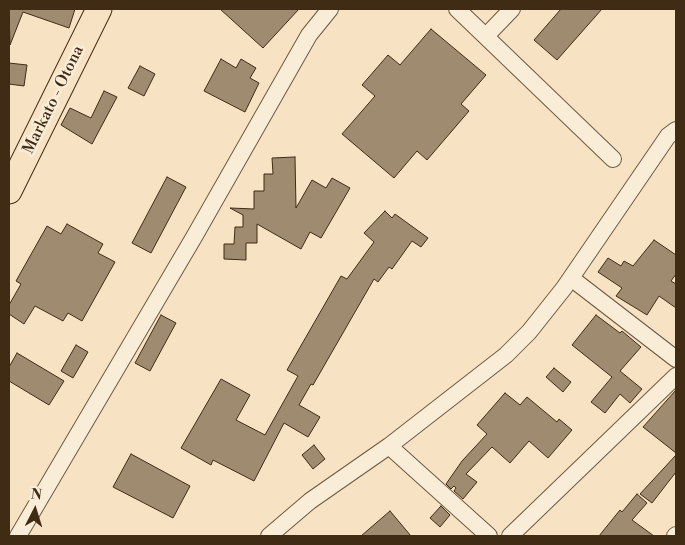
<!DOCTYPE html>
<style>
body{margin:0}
#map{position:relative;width:685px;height:545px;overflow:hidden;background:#f7e3c3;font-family:"Libre Bodoni",serif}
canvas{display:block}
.frame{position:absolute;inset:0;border:10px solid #402b15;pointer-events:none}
.north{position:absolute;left:10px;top:485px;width:50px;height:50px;-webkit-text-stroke:4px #faedd8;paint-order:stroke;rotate:5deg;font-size:14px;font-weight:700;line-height:20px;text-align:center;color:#402b15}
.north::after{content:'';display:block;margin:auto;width:18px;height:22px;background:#402b15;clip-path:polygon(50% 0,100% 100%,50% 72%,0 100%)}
</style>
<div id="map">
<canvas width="685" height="545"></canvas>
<div class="frame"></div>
<div class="north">N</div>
</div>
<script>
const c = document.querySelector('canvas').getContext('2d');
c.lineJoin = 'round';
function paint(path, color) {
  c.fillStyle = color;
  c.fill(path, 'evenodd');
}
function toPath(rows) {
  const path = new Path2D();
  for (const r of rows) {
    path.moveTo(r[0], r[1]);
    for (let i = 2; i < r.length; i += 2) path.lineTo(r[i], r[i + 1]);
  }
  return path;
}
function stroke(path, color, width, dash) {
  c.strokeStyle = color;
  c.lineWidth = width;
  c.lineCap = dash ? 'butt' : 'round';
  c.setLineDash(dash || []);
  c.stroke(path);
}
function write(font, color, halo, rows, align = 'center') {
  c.font = font + ' "Libre Bodoni",serif';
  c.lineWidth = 5;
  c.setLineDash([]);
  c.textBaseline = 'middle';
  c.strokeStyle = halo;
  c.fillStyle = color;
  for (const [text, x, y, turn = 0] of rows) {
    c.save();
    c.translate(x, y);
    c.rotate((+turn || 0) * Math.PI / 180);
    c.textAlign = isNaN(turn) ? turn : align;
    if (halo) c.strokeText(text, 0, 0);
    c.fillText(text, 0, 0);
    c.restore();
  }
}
const building = toPath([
 [9,9,75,9,69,28,23,12,10,45,9,9],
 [220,9,299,9,263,48,220,9],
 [561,9,602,9,557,60,534,40,561,9],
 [431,29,486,75,461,104,469,111,427,160,417,151,394,178,342,134,375,96,362,85,388,55,400,65,431,29],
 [221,59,236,68,241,59,256,68,250,78,259,83,245,112,204,91,221,59],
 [9,63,27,65,24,86,9,84,9,63],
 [140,66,155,74,144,96,128,88,140,66],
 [104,91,117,97,92,144,61,125,70,108,91,118,104,91],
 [295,157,296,208,312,180,326,188,332,178,350,188,321,238,310,232,301,249,257,224,257,243,246,243,246,260,224,259,224,244,234,244,235,227,243,227,243,215,230,208,254,209,254,191,264,191,264,174,273,174,272,158,295,157],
 [167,177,186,187,151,253,132,243,167,177],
 [385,211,392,218,395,214,428,238,421,247,412,241,392,269,389,267,378,282,374,279,313,385,311,384,299,405,320,417,308,437,284,423,254,481,213,460,211,465,181,448,221,379,250,395,236,420,265,435,298,376,287,370,341,276,347,279,374,242,364,233,385,211],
 [67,224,103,244,98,253,115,262,82,321,68,313,63,321,35,306,24,324,9,314,9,305,21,284,16,281,47,226,61,234,67,224],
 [654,240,676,255,676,274,671,281,676,284,676,308,659,296,647,315,616,296,622,288,598,272,608,258,621,266,624,261,633,266,654,240],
 [161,315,176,323,150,371,135,363,161,315],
 [596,315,620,333,622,331,641,347,620,371,642,389,630,403,620,394,605,413,591,402,612,377,572,345,596,315],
 [76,345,88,352,73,378,61,371,76,345],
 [17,353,64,381,49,405,9,381,9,367,17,353],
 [554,368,571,382,563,392,546,377,554,368],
 [676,390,676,453,643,427,676,390],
 [505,393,520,405,527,397,557,422,559,419,572,430,548,458,529,441,510,463,492,447,466,474,477,482,463,499,454,491,456,488,454,486,451,489,446,484,462,461,487,434,477,425,505,393],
 [314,445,325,459,313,469,302,455,314,445],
 [131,454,190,486,173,518,113,487,131,454],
 [676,455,676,472,652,503,640,494,676,455],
 [637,494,647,503,632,520,654,536,599,536,620,510,622,512,637,494],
 [441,506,450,515,440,527,430,518,441,506],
 [390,511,411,536,361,536,390,511]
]);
const minor = toPath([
 [457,9,613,159],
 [486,36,512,9],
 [571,278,676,359],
 [389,446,489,536],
 [18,536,194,237,309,35,330,9],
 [269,536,310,501,389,446,506,355,529,332,564,288,668,136,676,130],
 [510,536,676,376],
 [675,536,676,535]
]);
const primary = toPath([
 [9,191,99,9]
]);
const streetNames = [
 ["Markato - Otona",54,100,-64]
];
paint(building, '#9f8b6f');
stroke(building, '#402b15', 1);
stroke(minor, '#6e5940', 18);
stroke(primary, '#402b15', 27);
stroke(minor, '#faedd8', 16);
stroke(primary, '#f7e3c3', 25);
write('16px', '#402b15', '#faedd8', streetNames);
</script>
